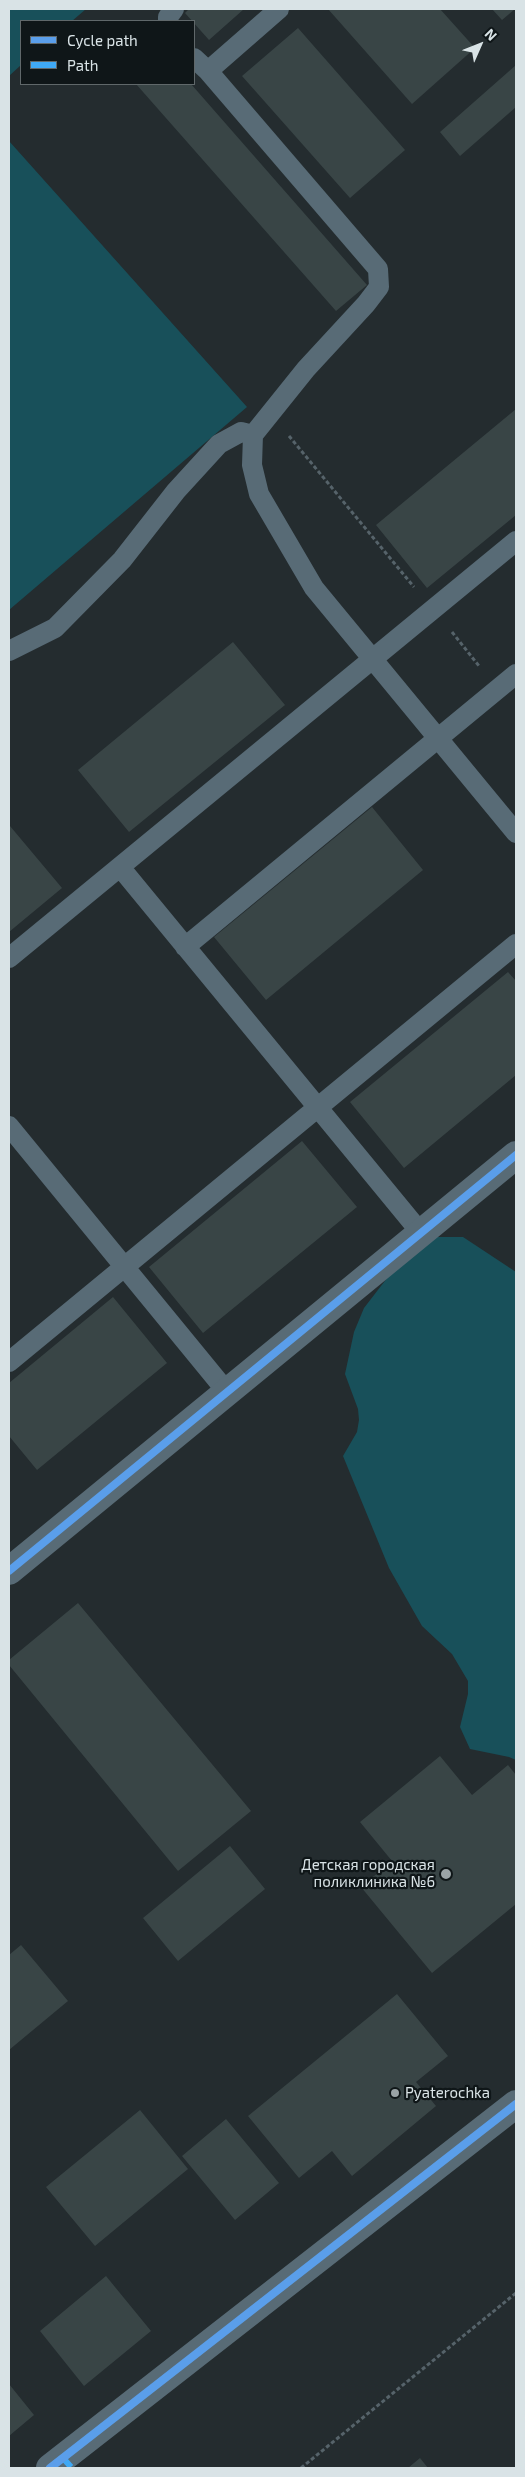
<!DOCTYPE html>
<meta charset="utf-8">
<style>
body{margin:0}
#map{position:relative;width:525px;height:2477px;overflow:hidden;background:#242c2f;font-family:"Exo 2",sans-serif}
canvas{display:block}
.frame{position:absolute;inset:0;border:10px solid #d9e3e6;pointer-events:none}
.legend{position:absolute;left:20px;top:20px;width:175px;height:65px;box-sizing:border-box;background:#0f1618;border:1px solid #60686a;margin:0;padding:6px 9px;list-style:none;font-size:15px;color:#d9e3e6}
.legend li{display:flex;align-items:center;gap:10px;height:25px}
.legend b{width:25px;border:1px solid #60686a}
.north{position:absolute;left:455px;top:20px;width:50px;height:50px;-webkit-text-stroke:4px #0f1618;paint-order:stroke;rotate:46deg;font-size:14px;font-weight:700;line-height:20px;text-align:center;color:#d9e3e6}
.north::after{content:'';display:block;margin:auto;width:18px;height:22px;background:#d9e3e6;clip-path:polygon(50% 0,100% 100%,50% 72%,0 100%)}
</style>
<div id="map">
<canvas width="525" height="2477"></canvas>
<div class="frame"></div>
<ul class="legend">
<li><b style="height:6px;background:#5a9eea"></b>Cycle path</li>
<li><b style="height:6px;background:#3fa9f5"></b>Path</li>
</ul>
<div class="north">N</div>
</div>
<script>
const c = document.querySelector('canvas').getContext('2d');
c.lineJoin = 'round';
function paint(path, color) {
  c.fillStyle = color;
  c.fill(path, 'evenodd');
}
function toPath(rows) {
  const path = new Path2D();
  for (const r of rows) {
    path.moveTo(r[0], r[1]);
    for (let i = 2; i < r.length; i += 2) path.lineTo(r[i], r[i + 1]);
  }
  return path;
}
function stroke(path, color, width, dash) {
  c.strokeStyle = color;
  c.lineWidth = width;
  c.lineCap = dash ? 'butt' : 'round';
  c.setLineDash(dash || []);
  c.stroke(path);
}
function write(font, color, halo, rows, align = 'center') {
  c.font = font + ' "Exo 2",sans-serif';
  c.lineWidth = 4.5;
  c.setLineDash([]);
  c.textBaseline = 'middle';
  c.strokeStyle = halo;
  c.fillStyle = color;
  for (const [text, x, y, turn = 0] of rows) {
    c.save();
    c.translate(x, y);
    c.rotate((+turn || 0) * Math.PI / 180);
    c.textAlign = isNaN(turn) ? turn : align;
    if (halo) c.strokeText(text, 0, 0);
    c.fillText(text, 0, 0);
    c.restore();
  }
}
const green = toPath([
 [9,9,86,9,72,21,21,21,21,65,9,76],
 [9,141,247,407,9,610],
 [434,1237,463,1237,516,1272,516,1760,509,1757,470,1749,460,1727,468,1694,468,1681,452,1654,422,1626,389,1568,343,1456,357,1432,359,1420,358,1409,345,1374,354,1332,364,1308,391,1273]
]);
const building = toPath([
 [189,9,244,9,209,40,185,13],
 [328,9,440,9,475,48,412,104],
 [492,9,515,9,502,20],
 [298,28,405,150,350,198,242,76],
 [516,65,516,107,460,156,440,132],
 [136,84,191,84,367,285,336,311],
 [516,409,516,515,427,588,376,525],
 [233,642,285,705,129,832,78,770],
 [372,807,423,870,266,1000,214,937],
 [10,826,62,888,9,932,9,827],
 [508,972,516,981,516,1075,404,1168,350,1102],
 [302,1141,357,1207,203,1333,149,1267],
 [113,1297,167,1363,37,1470,9,1436,9,1383],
 [78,1603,251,1811,178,1871,9,1665,9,1660],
 [440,1756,472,1795,508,1765,516,1775,516,1904,432,1973,361,1887,392,1861,360,1822],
 [230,1846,265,1889,178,1961,143,1918],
 [21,1945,68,2001,9,2050,9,1955],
 [397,1994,448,2056,416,2082,436,2106,352,2176,332,2151,299,2178,248,2116],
 [140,2110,188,2169,95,2246,46,2187],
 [226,2119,279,2183,235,2220,182,2156],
 [106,2276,151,2331,84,2386,40,2331],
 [9,2384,34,2415,9,2436],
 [420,2458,428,2468,408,2468]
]);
const path = toPath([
 [289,436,414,587],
 [452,632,479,666],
 [301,2468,516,2293]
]);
const lane = toPath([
 [279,9,208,71,378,269,379,287,366,304,306,369,253,435,252,465,259,494,314,588,516,833],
 [168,21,168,17,174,9],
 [194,58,208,71],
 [9,651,55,628,122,560,176,491,219,444,241,432,253,435],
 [120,867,421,1233],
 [185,947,516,674],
 [9,958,516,541],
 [9,1126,227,1392],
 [9,1362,516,944]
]);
const street = toPath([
 [9,1571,516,1155],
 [50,2468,516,2104]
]);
const quiet = toPath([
 [63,2458,72,2468]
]);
const cycleway = toPath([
 [9,1571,516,1155],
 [50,2468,516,2104]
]);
const markers = [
 [446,1874,6,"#9aa3a6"],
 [395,2093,5,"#9aa3a6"]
];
const poiNames = [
 ["Детская городская",435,1865],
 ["поликлиника №6",435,1882],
 ["Pyaterochka",405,2093,"left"]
];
paint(green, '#18505a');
paint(building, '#394546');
stroke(path, '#56636a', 3, [4, 2.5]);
stroke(lane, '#586b76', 20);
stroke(street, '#586b76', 28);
stroke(quiet, '#3fa9f5', 6, [12, 6]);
stroke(cycleway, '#5a9eea', 8);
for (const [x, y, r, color] of markers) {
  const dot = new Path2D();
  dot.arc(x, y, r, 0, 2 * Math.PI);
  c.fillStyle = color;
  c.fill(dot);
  stroke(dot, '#0f1618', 2);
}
write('15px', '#d9e3e6', '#0f1618', poiNames, 'right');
</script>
